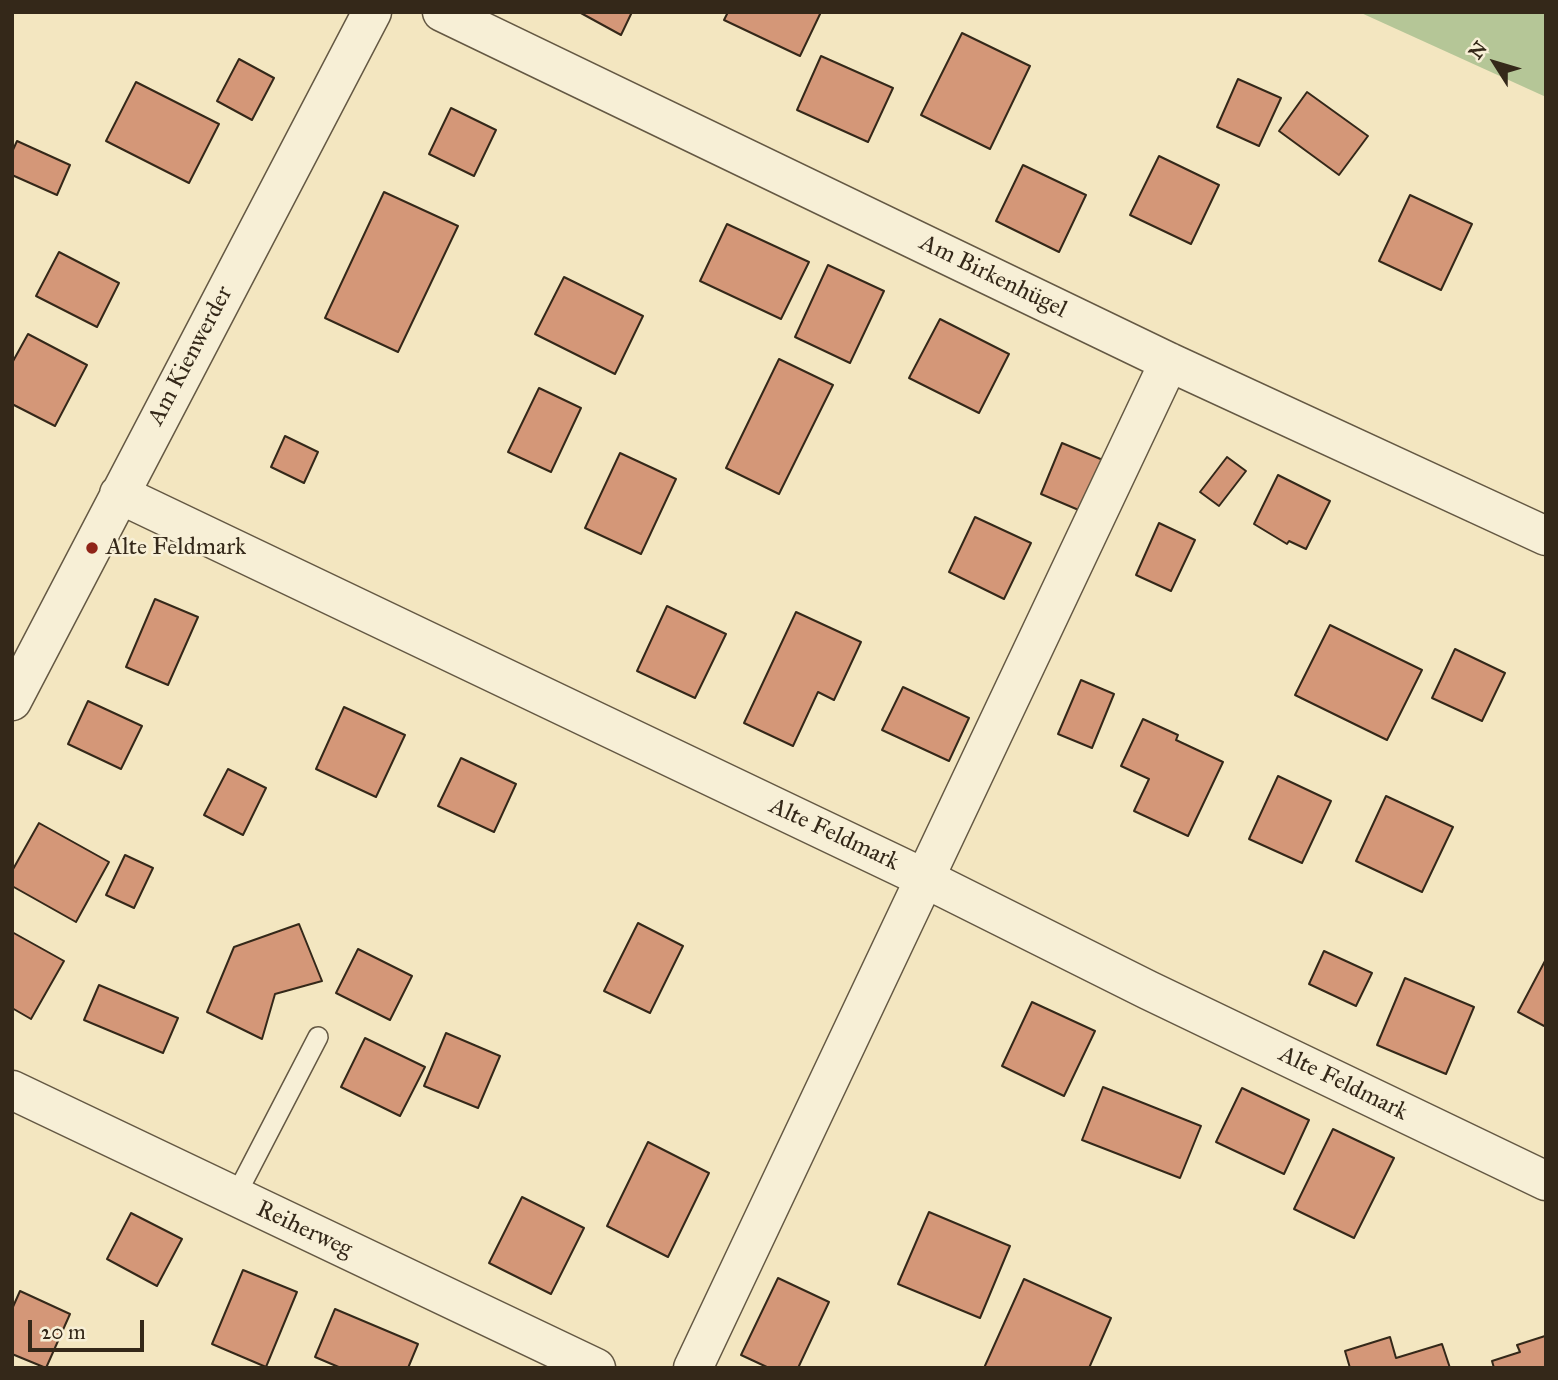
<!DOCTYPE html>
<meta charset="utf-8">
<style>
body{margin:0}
#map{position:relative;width:1558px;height:1380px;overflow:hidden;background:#f3e6c0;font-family:"IM FELL Great Primer",serif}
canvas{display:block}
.frame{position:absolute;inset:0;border:14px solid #342819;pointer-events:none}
.north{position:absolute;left:1460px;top:28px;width:70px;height:70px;-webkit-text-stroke:5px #f7efd6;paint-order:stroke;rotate:307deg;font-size:19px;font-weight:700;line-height:28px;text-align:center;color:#342819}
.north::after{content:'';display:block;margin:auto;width:24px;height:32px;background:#342819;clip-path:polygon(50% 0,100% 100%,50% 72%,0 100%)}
.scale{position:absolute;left:28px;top:1320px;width:116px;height:32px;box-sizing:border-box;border:4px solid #342819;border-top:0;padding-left:9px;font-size:21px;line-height:24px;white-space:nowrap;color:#342819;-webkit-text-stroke:5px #f7efd6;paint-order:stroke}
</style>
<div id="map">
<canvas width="1558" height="1380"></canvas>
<div class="frame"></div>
<div class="north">N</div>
<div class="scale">20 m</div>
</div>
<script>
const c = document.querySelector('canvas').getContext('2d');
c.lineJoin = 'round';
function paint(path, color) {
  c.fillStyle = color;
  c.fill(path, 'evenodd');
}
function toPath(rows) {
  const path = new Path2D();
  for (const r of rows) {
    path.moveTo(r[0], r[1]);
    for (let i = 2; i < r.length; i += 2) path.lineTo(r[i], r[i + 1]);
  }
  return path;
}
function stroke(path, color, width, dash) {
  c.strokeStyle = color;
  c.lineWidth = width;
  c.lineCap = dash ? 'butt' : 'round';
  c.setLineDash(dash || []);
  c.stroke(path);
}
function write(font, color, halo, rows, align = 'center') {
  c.font = font + ' "IM FELL Great Primer",serif';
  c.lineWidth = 5;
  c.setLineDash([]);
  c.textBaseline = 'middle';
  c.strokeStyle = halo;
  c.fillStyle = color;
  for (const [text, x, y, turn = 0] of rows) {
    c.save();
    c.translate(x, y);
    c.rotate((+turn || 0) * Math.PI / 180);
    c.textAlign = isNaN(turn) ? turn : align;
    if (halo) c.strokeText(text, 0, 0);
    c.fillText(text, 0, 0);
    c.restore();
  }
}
const green = toPath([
 [1359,12,1546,12,1546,97]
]);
const building = toPath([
 [579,12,632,12,621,35,579,12],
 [728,12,821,12,800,56,724,20,728,12],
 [962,33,1030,66,990,149,921,115,962,33],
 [821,56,893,88,868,142,797,110,821,56],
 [239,59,274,78,252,120,217,101,239,59],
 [1238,79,1281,98,1259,146,1217,127,1238,79],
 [136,82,219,124,189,183,106,141,136,82],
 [1307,92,1368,136,1339,175,1279,131,1307,92],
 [451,108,496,130,474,176,429,154,451,108],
 [17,141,70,165,57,195,12,175,12,152,17,141],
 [1159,156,1219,185,1191,244,1130,215,1159,156],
 [1023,165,1086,195,1059,252,996,221,1023,165],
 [384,192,458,226,398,352,325,318,384,192],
 [1410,195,1472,224,1441,290,1379,261,1410,195],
 [727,224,809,262,781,319,700,281,727,224],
 [59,252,119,283,97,327,36,296,59,252],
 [828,265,884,291,850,363,795,337,828,265],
 [564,277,643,316,615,374,535,334,564,277],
 [940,319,1009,354,979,413,909,378,940,319],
 [28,334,87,365,55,426,12,404,12,363,28,334],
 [779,359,833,385,779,494,726,468,779,359],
 [539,388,581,408,551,472,508,452,539,388],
 [285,436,318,452,304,483,271,467,285,436],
 [1062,443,1103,460,1081,511,1041,494,1062,443],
 [620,453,676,479,641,554,585,528,620,453],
 [1227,457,1246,471,1219,506,1200,492,1227,457],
 [1278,475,1330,501,1306,549,1289,541,1287,544,1254,524,1278,475],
 [975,517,1031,543,1004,599,949,572,975,517],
 [1159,523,1195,540,1171,591,1136,575,1159,523],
 [155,599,198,617,168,685,126,667,155,599],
 [667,606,726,634,695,698,637,671,667,606],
 [796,612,861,642,834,700,818,692,793,746,744,723,796,612],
 [1330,625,1422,670,1387,740,1295,695,1330,625],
 [1455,649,1505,673,1482,721,1432,698,1455,649],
 [1081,680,1114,694,1092,748,1058,734,1081,680],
 [903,687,969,718,949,761,882,730,903,687],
 [88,701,142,726,121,769,68,744,88,701],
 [344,707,405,735,376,797,316,769,344,707],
 [1143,719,1178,735,1176,740,1223,762,1188,836,1134,811,1149,779,1121,766,1143,719],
 [461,758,516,784,494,832,438,806,461,758],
 [228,769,266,788,243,835,204,815,228,769],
 [1278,776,1331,801,1302,863,1249,839,1278,776],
 [1386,796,1453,827,1422,892,1356,861,1386,796],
 [39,823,109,862,76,922,12,886,12,871,39,823],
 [125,855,153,868,134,908,106,895,125,855],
 [638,923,683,946,650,1013,604,991,638,923],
 [299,924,322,981,275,994,262,1039,207,1012,234,947,299,924],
 [12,932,64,961,31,1019,12,1008,12,932],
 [358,949,412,976,390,1020,336,993,358,949],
 [1324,951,1372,973,1356,1006,1309,984,1324,951],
 [1546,959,1546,1027,1518,1012,1546,959],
 [1405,978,1474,1007,1446,1074,1377,1045,1405,978],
 [99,985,178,1018,163,1053,84,1020,99,985],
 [1032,1002,1095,1031,1064,1096,1002,1066,1032,1002],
 [446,1033,500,1056,478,1108,424,1086,446,1033],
 [365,1038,425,1067,400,1116,341,1087,365,1038],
 [1103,1087,1201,1126,1180,1178,1082,1140,1103,1087],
 [1242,1088,1309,1120,1284,1174,1216,1142,1242,1088],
 [1333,1129,1394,1158,1354,1238,1294,1209,1333,1129],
 [648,1142,709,1173,668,1257,607,1226,648,1142],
 [522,1197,584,1228,551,1294,489,1263,522,1197],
 [929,1212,1010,1246,980,1318,898,1284,929,1212],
 [131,1213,182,1239,157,1286,107,1259,131,1213],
 [243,1270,297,1292,266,1367,212,1344,243,1270],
 [778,1278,829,1302,798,1368,769,1368,741,1355,778,1278],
 [1024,1279,1111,1318,1089,1368,984,1368,1024,1279],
 [20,1291,70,1314,46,1368,12,1354,12,1309,20,1291],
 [335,1309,418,1344,408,1368,341,1368,315,1357,335,1309],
 [1546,1333,1546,1368,1494,1368,1492,1361,1520,1352,1517,1345,1545,1336,1546,1333],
 [1390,1337,1396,1358,1442,1344,1450,1368,1350,1368,1345,1351,1390,1337]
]);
const service = toPath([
 [235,1197,318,1037]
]);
const minor = toPath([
 [442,12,1169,362,1546,536],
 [119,494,924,878,1148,990,1546,1181],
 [12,701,372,12],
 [12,1090,596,1368],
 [693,1368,1169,362]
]);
const markers = [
 [92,548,7,"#8f2418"]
];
const streetNames = [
 ["Am Birkenhügel",993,277,26],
 ["Am Kienwerder",191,356,-62],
 ["Alte Feldmark",834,835,25],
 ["Alte Feldmark",1343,1084,26],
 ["Reiherweg",304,1230,25]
];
const poiNames = [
 ["Alte Feldmark",106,548]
];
paint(green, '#b5c697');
paint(building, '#d49778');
stroke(building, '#342819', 2);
stroke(service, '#645843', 22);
stroke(minor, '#645843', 41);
stroke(service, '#f7efd6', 19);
stroke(minor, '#f7efd6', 38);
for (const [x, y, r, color] of markers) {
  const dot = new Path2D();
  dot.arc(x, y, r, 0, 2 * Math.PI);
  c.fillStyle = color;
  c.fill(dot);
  stroke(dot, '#f7efd6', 2.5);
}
write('24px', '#342819', '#f7efd6', streetNames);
write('24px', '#342819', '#f7efd6', poiNames, 'left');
</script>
